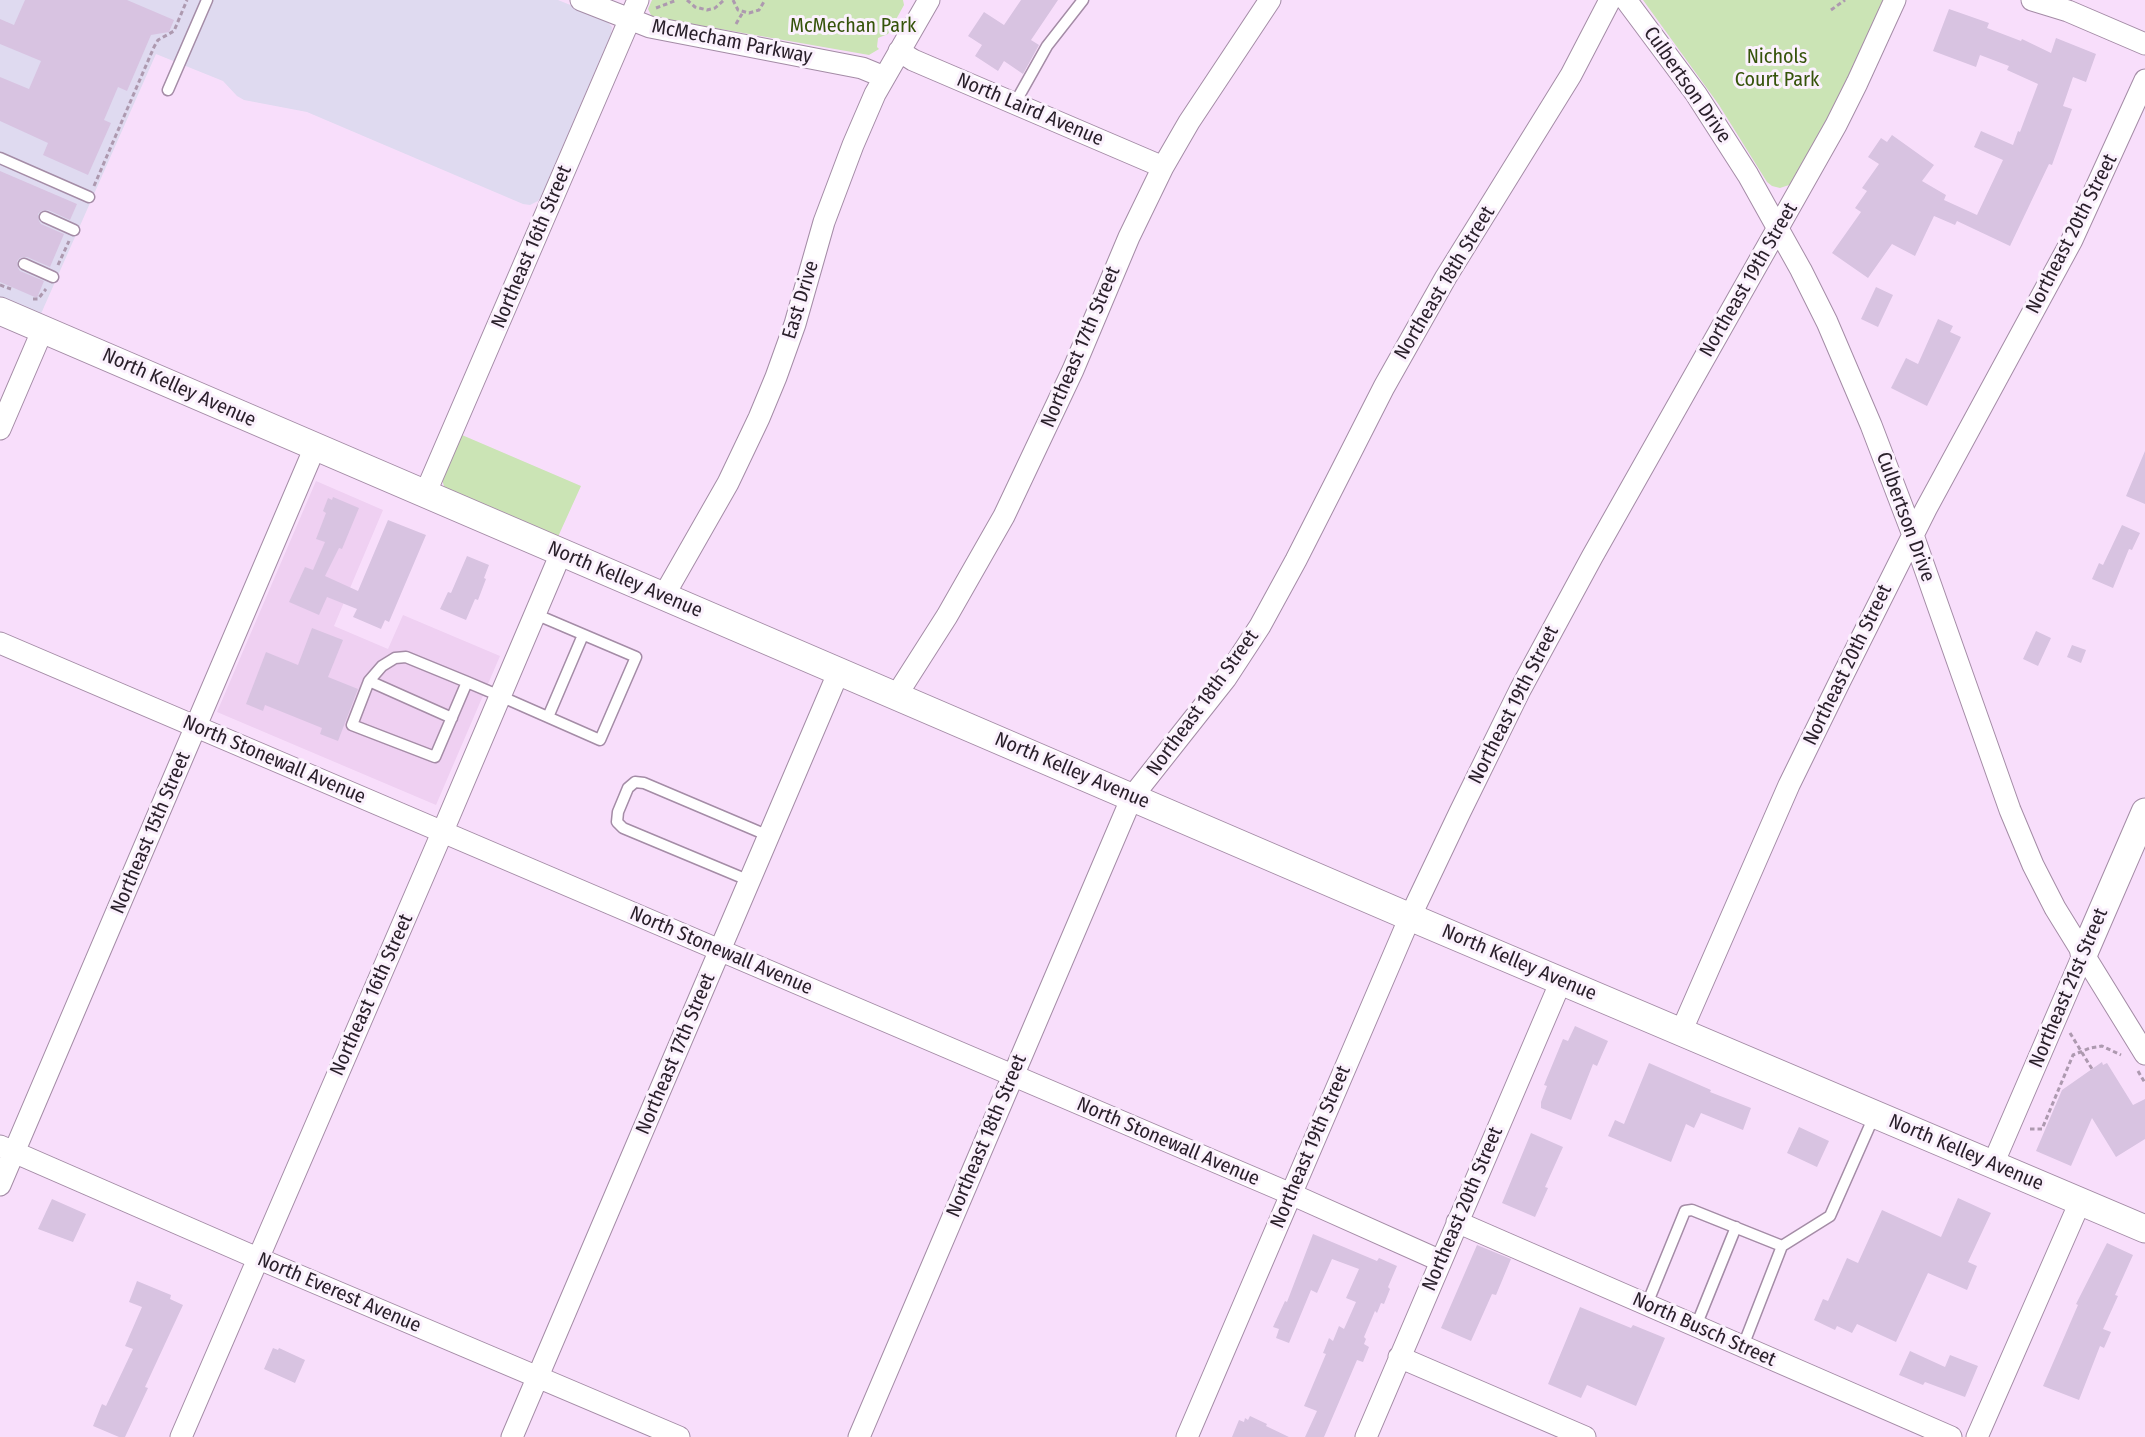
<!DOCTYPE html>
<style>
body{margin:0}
canvas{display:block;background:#f8defb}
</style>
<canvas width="2145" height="1437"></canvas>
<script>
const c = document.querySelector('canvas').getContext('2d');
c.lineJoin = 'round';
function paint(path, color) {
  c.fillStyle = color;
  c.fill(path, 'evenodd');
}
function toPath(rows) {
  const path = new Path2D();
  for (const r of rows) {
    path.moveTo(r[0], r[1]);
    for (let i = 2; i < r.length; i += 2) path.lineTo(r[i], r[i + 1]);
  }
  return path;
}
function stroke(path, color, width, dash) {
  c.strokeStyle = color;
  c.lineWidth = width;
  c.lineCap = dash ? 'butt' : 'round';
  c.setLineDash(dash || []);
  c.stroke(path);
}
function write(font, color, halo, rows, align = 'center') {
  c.font = font + ' "Fira Sans Condensed",sans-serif';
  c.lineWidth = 6;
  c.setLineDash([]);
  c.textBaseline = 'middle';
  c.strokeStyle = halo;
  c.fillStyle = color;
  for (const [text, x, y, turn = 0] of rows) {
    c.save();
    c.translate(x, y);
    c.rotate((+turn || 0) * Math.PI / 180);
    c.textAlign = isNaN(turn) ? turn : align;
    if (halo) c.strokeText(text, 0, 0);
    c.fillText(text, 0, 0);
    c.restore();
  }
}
const built = toPath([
 [316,481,383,510,334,626,388,649,403,615,500,656,436,805,217,712]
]);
const medical = toPath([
 [0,0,558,0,605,19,612,27,611,34,542,194,538,201,530,205,523,204,307,112,244,100,237,96,223,81,156,54,40,316,0,299]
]);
const green = toPath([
 [652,0,903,0,904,5,888,34,878,38,877,47,879,49,869,55,652,17,648,9],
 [1643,0,1883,0,1858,59,1815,143,1793,180,1789,185,1780,188,1772,186,1767,182,1719,105],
 [462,435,581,486,557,539,445,490,442,479]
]);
const building = toPath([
 [25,0,127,0,174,20,169,32,151,35,127,91,118,87,104,120,111,123,88,175,43,155,48,143,0,121,0,77,29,89,41,61,0,44,0,19,14,25],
 [1021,0,1058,0,1031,40,1039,45,1023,74,1004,61,998,71,975,56,982,45,968,36,984,12,1004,25],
 [1949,9,1989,23,1987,28,2021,41,2022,39,2051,53,2056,38,2096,54,2086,82,2073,77,2063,106,2072,109,2052,165,2049,164,2010,246,1957,221,1955,225,1934,216,1915,256,1892,244,1868,278,1832,253,1861,212,1855,208,1867,191,1862,188,1879,164,1868,157,1881,138,1887,142,1892,135,1934,165,1922,181,1946,195,1944,200,1977,215,2003,160,1974,147,1981,131,2013,145,2018,131,2020,132,2038,84,2007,70,2009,66,1980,55,1976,67,1933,51],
 [0,171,77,204,70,220,48,210,41,211,38,214,39,221,41,224,64,234,50,267,27,257,20,258,17,261,18,268,20,271,44,281,37,298,0,282],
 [1876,287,1893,295,1878,327,1861,319],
 [1938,319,1953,326,1950,332,1961,337,1927,406,1891,388,1906,358,1918,364],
 [2145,451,2145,504,2126,496],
 [333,497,359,508,342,549,339,548,325,576,358,591,388,520,426,535,389,622,385,620,381,629,353,617,357,609,327,597,319,615,289,602,305,567,313,570,325,542,316,539,326,513,323,511,328,498,332,500],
 [2122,525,2140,533,2132,550,2129,549,2113,588,2092,579,2099,563,2103,565],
 [467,556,489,565,484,578,486,579,478,600,475,599,466,620,440,609,448,592,451,593],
 [312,628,343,640,328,677,358,689,338,741,320,734,322,728,265,705,263,711,246,704,266,652,298,665],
 [2036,631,2051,638,2038,666,2023,659],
 [2072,645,2086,650,2081,663,2067,657],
 [1575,1026,1608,1041,1597,1066,1593,1064,1571,1120,1541,1108,1541,1102,1547,1086,1544,1085,1563,1039,1568,1041],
 [2102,1062,2103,1065,2107,1063,2133,1105,2145,1099,2145,1139,2116,1157,2092,1118,2071,1166,2036,1151,2062,1090],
 [1649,1063,1711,1090,1710,1092,1751,1108,1743,1130,1701,1113,1694,1128,1686,1124,1671,1162,1608,1136,1615,1120,1624,1124],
 [1799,1127,1829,1141,1817,1167,1787,1153],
 [1531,1133,1563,1147,1545,1187,1548,1188,1535,1217,1502,1203],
 [1958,1198,1991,1213,1968,1262,1977,1266,1967,1290,1928,1273,1896,1342,1857,1324,1852,1333,1837,1326,1835,1330,1814,1320,1823,1299,1828,1301,1847,1258,1858,1263,1882,1210,1941,1237],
 [52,1199,86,1214,73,1242,38,1229],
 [1313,1234,1377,1261,1379,1258,1397,1266,1388,1287,1390,1289,1384,1304,1381,1303,1377,1313,1375,1311,1364,1337,1366,1339,1364,1344,1369,1347,1363,1362,1357,1360,1324,1437,1305,1437,1317,1411,1304,1406,1326,1354,1323,1353,1329,1338,1333,1341,1339,1326,1344,1329,1356,1302,1346,1298,1359,1269,1332,1259,1317,1293,1311,1290,1289,1343,1276,1338,1279,1329,1273,1327,1285,1301,1287,1302],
 [2107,1243,2133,1255,2115,1295,2118,1296,2103,1329,2111,1332,2104,1348,2100,1346,2079,1400,2043,1386,2078,1305,2076,1304],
 [1477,1245,1511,1259,1496,1295,1492,1294,1471,1341,1441,1328],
 [137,1281,171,1295,170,1299,183,1305,145,1387,148,1388,125,1437,119,1437,93,1426,102,1404,106,1406,133,1349,125,1346,142,1307,129,1302],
 [1580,1307,1631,1328,1633,1325,1665,1338,1636,1406,1587,1385,1581,1398,1548,1384],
 [273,1348,278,1350,279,1348,305,1360,295,1383,264,1369],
 [1910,1351,1945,1367,1950,1355,1978,1366,1965,1397,1925,1382,1923,1385,1899,1375],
 [1250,1416,1267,1424,1266,1426,1289,1437,1232,1437,1239,1420,1244,1422,1245,1418,1248,1420]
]);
const path = toPath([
 [687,0,695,7,707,10,715,8,724,0],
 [733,0,738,10,749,13,759,10,765,0],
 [656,8,677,0],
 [1831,10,1845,0],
 [736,24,743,12],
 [94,186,154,47,158,40,174,31,187,0],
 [58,265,69,241],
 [0,285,11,289],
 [33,299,38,299,46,289],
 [2070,1033,2092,1069],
 [2138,1071,2145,1083],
 [2030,1129,2042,1129,2073,1055,2090,1048,2102,1046,2121,1055]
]);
const service = toPath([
 [168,90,207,0],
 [1015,103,1047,46,1083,0],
 [0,158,89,197],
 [45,217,74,230],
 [24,264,53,277],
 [369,681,452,718],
 [467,682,435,757,352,725,369,681,382,666,395,658,406,657,467,682,500,696,600,740,636,657,535,614],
 [548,717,583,635],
 [750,881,623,828,617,822,618,812,628,788,635,782,644,783,769,836],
 [1782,1246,1830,1216,1875,1114],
 [1647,1304,1685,1211,1692,1210,1782,1246,1743,1346],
 [1696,1326,1736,1227]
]);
const minor = toPath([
 [581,0,650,27,862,68,884,77],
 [1626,0,1696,94,1748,175,1801,270,1827,322,1871,425,1913,535,2010,810,2033,865,2055,908,2145,1054],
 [2032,0,2068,11,2145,44],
 [899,51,913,60,1163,167],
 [0,429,43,329],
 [425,494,638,0],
 [663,597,728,483,759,418,776,377,795,324,824,222,853,145,875,94,929,0],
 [0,643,1291,1194,1441,1261],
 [896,696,947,616,1004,516,1073,370,1129,237,1163,167,1189,122,1270,0],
 [1681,1032,1789,785,1840,681,1926,509,2072,240,2145,80],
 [0,1146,257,1258,679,1437],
 [1993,1164,2084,953],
 [0,1185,315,447],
 [1457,1222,1951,1437],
 [1399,1357,1585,1437],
 [181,1437,442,833,561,553],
 [512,1437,839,671],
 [859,1437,1132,797,1226,678,1260,626,1296,560,1384,387,1446,277,1571,75,1610,0],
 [1187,1437,1410,917,1460,812,1520,690,1592,557,1836,125,1857,83,1895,0],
 [1366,1437,1561,981],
 [1977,1437,2080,1202]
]);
const tertiary = toPath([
 [0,311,1410,917,2145,1229],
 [2084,953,2145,812]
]);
const parkNames = [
 ["McMechan Park",853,26],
 ["Nichols",1777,57],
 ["Court Park",1777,80]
];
const streetNames = [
 ["McMecham Parkway",732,42,11],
 ["Culbertson Drive",1687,85,55],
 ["North Laird Avenue",1030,110,23],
 ["Northeast 20th Street",2072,234,-63],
 ["Northeast 16th Street",532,247,-67],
 ["Northeast 19th Street",1749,280,-60],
 ["Northeast 18th Street",1445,283,-59],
 ["East Drive",801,300,-73],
 ["Northeast 17th Street",1081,347,-67],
 ["North Kelley Avenue",179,388,24],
 ["Culbertson Drive",1905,517,70],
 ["North Kelley Avenue",625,580,23],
 ["Northeast 20th Street",1848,665,-64],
 ["Northeast 18th Street",1203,703,-54],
 ["Northeast 19th Street",1514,705,-63],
 ["North Stonewall Avenue",274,760,23],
 ["North Kelley Avenue",1072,771,23],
 ["Northeast 15th Street",151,833,-67],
 ["North Stonewall Avenue",721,951,23],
 ["North Kelley Avenue",1519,963,23],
 ["Northeast 21st Street",2069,988,-67],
 ["Northeast 16th Street",372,995,-66],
 ["Northeast 17th Street",676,1054,-67],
 ["Northeast 18th Street",987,1136,-67],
 ["North Stonewall Avenue",1168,1142,23],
 ["Northeast 19th Street",1311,1147,-67],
 ["North Kelley Avenue",1966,1153,23],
 ["Northeast 20th Street",1463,1209,-67],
 ["North Everest Avenue",339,1293,23],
 ["North Busch Street",1704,1330,24]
];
paint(built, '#efd0f2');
paint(medical, '#dfdaf0');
paint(green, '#cbe4b5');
paint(building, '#d8c3e1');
stroke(service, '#a48ca6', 13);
stroke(minor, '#a48ca6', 23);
stroke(tertiary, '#a48ca6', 29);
stroke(path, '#ad99af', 3, [4.5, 3]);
stroke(service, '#fff', 10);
stroke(minor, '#fff', 21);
stroke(tertiary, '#fff', 27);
write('20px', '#35530a', '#fbf1fd', parkNames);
write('20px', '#2a202b', '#fbf1fd', streetNames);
</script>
